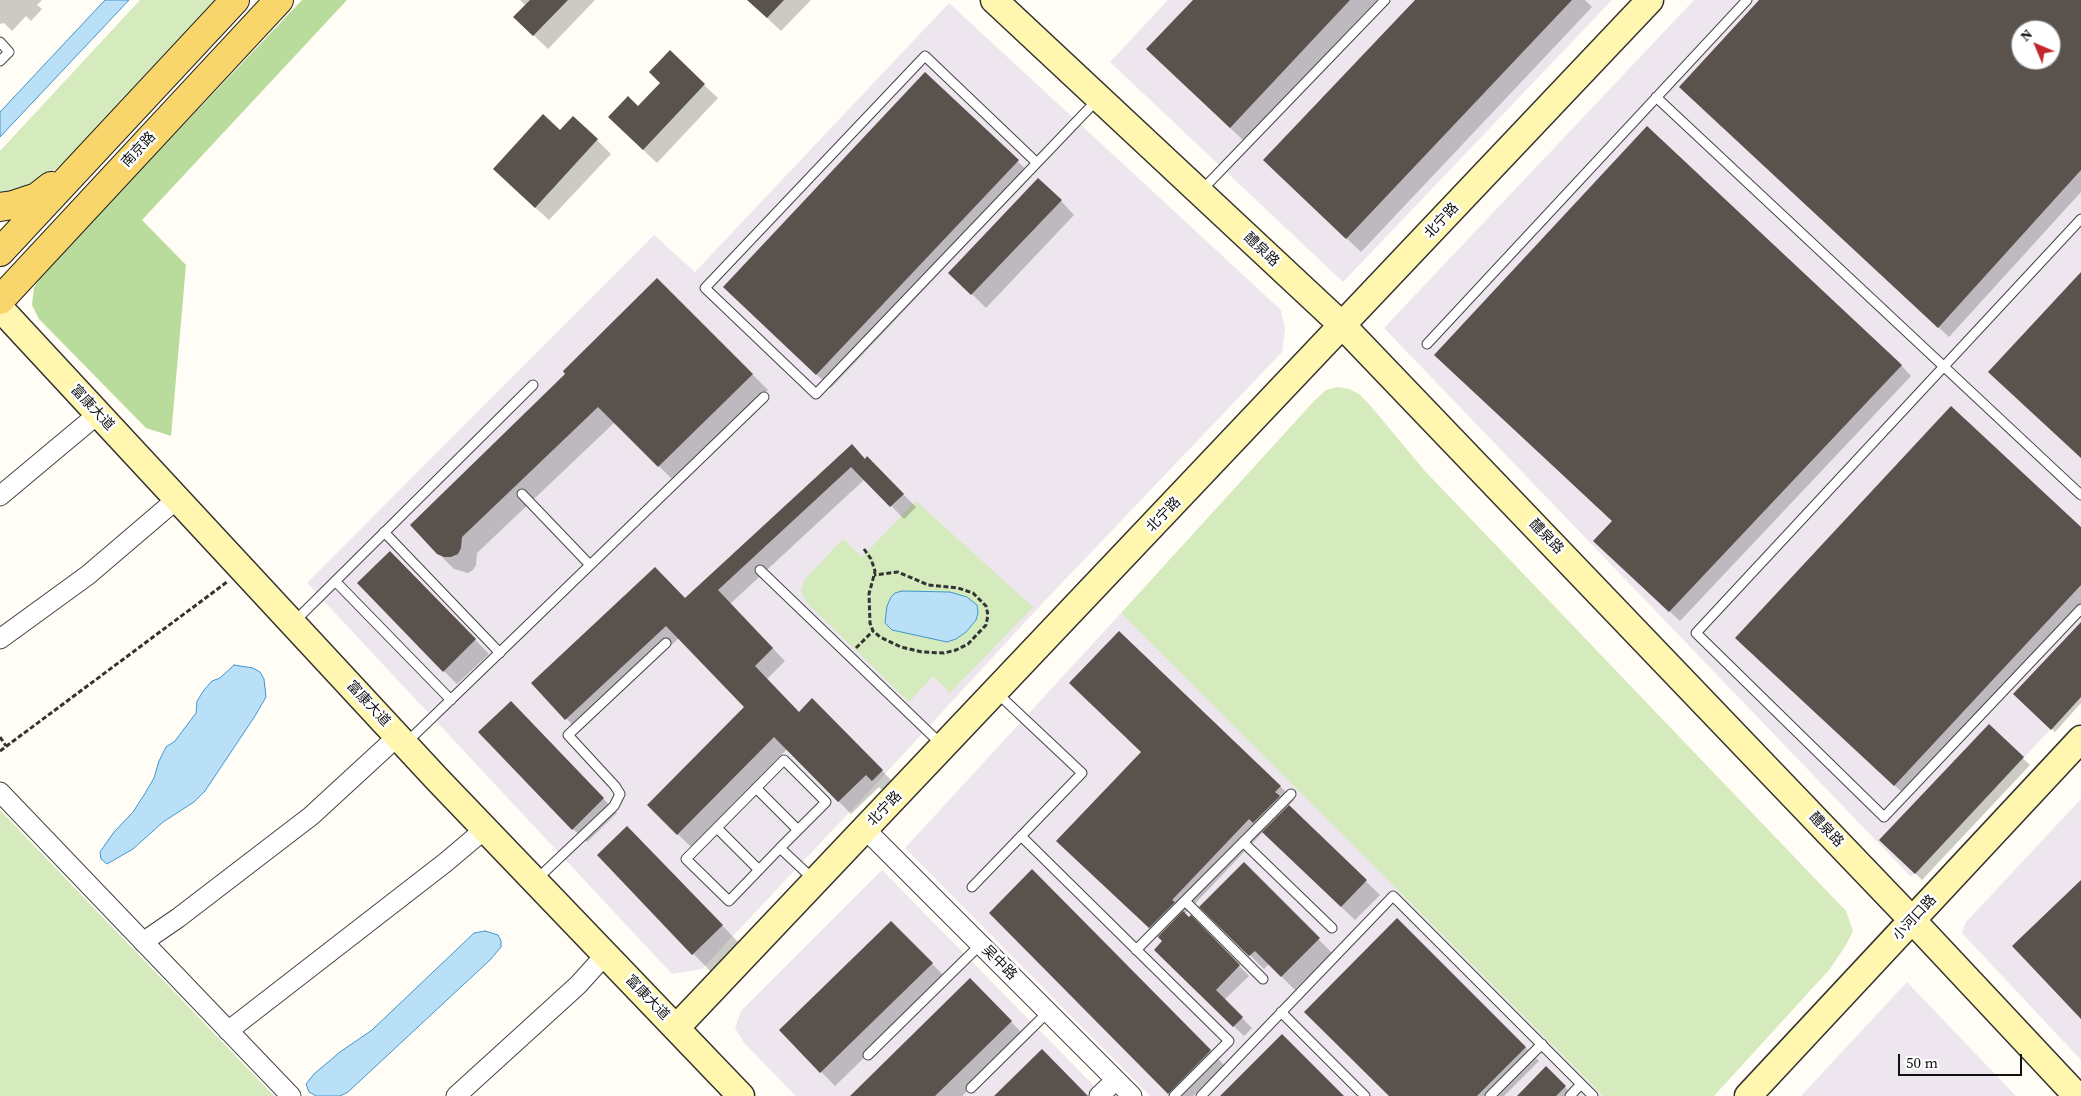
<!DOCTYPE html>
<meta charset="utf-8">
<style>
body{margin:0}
#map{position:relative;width:2081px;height:1096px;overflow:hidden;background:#fffdf5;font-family:"Source Serif 4",serif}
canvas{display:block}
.north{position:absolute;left:2011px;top:20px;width:50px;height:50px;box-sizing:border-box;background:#fff;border:1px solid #a0a0a0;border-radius:50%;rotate:315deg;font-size:14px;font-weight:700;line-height:20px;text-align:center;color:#111}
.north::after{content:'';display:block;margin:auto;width:18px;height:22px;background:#c4262e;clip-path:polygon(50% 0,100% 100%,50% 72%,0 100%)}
.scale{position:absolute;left:1898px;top:1054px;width:124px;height:22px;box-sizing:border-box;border:2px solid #111;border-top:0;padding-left:6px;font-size:15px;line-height:18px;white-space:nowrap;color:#111;-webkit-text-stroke:4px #fff;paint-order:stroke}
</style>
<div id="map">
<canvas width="2081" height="1096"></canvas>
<div class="north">N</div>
<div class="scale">50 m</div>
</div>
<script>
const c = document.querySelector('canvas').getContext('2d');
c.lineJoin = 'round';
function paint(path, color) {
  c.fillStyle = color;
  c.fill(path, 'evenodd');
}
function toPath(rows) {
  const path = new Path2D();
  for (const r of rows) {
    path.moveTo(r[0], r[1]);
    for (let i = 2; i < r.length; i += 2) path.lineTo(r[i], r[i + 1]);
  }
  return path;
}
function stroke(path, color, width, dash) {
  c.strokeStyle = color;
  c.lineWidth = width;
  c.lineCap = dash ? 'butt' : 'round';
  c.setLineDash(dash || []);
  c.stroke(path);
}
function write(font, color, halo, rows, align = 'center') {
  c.font = font + ' "Source Serif 4","Noto Sans SC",serif';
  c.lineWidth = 5;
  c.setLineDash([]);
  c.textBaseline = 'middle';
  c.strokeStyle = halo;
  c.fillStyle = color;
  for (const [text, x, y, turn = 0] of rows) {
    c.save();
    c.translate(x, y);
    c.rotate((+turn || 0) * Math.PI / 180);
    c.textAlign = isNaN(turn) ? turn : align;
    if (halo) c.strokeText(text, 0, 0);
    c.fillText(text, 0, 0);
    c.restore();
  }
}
const industrial = toPath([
 [1168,0,1612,0,1343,282,1110,62],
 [1694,0,2081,0,2081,697,1911,877,1384,328],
 [2021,30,2051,30,2051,60,2021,60],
 [949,3,1281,310,1285,329,1282,352,1039,607,874,786,702,969,672,974,307,583,654,235,695,272],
 [1121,613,1603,1096,1150,1096,905,848],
 [2081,799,2081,1060,1962,933,1966,922],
 [882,870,1104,1096,796,1096,745,1044,735,1028,741,1011],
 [1907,982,2016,1096,1801,1096]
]);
const green = toPath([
 [140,0,216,0,64,162,45,178,0,200,0,151],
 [1338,387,1349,389,1359,394,1369,404,1424,470,1846,911,1853,931,1846,945,1829,970,1714,1096,1603,1096,1121,613,1315,400,1326,390],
 [916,501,1033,607,950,693,933,676,909,702,807,603,801,592,804,580,843,539,862,557],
 [0,810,274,1096,0,1096]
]);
const forest = toPath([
 [302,0,347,0,142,220,186,265,171,436,146,428,39,319,32,305,34,288,43,273]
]);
const water = toPath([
 [105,0,129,0,0,137,0,112,105,0],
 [902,591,950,592,967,597,977,605,978,613,976,620,966,632,956,639,947,642,892,630,885,623,887,606,891,597,895,593,902,591],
 [234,665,253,668,260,672,264,679,266,697,255,716,205,791,194,802,163,822,133,849,107,864,101,859,100,852,114,832,133,812,144,795,154,778,159,761,166,747,175,741,196,713,197,701,204,690,212,681,220,678,234,665],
 [485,931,498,935,501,941,501,947,490,960,348,1092,340,1096,316,1096,309,1092,306,1084,314,1074,340,1052,372,1030,474,933,485,931]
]);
const shadow = toPath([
 [0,0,42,0,37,5,42,9,31,21,26,16,12,31,4,23,0,24],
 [520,0,595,0,548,49,515,17,526,6],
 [748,0,811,0,781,31],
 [1195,0,1377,0,1244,141,1162,63],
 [1416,0,1585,0,1592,7,1361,252,1279,174],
 [1761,0,2081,0,2081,192,1949,337,1691,97],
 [2021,30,2051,30,2051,60,2021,60],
 [925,74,1032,175,831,388,738,300],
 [704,85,718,98,657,163,623,131,638,108],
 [560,131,597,140,611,154,549,220,508,183],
 [1061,201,1074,215,986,308,964,286],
 [657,279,768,390,675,482,615,422,477,553,476,565,473,570,468,573,454,569,438,553],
 [1901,365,1911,376,1680,621,1605,551,1613,521],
 [852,446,865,460,867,458,916,507,904,519,865,479,730,604,785,661,766,680,799,713,812,700,895,784,885,793,879,787,851,814,787,749,691,847,648,805,746,707,679,638,579,732,533,683,685,600],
 [2081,529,2081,606,1905,795,1747,648],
 [390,552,489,654,457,684,444,671],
 [2081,624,2081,703,2055,732,2015,694],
 [525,716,617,813,587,842,573,829],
 [1989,726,2030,765,1922,880,1881,840],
 [1280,786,1294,800,1288,806,1380,895,1355,920,1263,832,1185,914,1189,919,1191,917,1249,976,1224,1000,1252,1028,1244,1036,1155,950,1164,942,1072,854],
 [648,848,742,946,713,974,598,855],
 [1244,864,1332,953,1295,990,1269,964,1264,969,1201,907],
 [1032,871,1224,1065,1193,1096,1172,1096,990,913],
 [1397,920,1539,1061,1504,1096,1390,1096],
 [891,922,946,978,835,1086,780,1030],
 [970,980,1024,1035,962,1096,851,1096],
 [1546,1068,1574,1096,1518,1096]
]);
const building = toPath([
 [530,0,568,0,533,36,513,17],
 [747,0,784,0,767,18],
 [1193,0,1350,0,1230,128,1146,49],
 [1415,0,1572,0,1346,239,1263,160],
 [1759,0,2081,0,2081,170,1938,328,1679,87],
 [2021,30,2051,30,2051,60,2021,60],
 [670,50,705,84,643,150,608,117,628,96,638,106,660,83,649,72],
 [925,72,1019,160,816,375,723,287],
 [543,114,560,130,573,116,598,139,535,208,493,169],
 [1647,126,1902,365,1669,612,1593,541,1612,521,1434,355],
 [1038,178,1062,200,971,295,948,273],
 [2081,272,2081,458,1988,372],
 [657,278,753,374,658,467,598,407,462,537,461,548,458,554,451,557,444,557,437,554,410,525,565,374,563,371],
 [1951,406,2081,527,2081,585,1894,786,1735,638],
 [852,444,865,459,867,456,904,494,890,507,851,467,718,590,773,648,755,666,799,712,812,698,883,770,872,781,866,775,838,802,774,737,677,835,647,805,744,707,666,626,565,720,531,683,655,567,685,598],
 [390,551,476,639,443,672,357,583],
 [2081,622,2081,697,2051,730,2013,694],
 [1119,631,1281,786,1275,792,1280,796,1253,823,1249,819,1172,900,1175,902,1149,928,1056,841,1141,752,1069,683],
 [511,701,604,798,572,830,478,732],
 [1989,724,2024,757,1915,874,1879,840],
 [1289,805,1367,880,1341,907,1262,832],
 [627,826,723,925,692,955,597,855],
 [1244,862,1320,938,1281,977,1255,951,1249,956,1199,907],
 [1032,869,1211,1050,1168,1094,989,913],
 [2081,880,2081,1019,2012,946],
 [1183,911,1189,917,1191,915,1240,965,1216,990,1243,1017,1233,1027,1154,950,1162,941,1158,937],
 [1397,918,1526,1047,1477,1096,1389,1096,1304,1012],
 [891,921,933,963,820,1073,779,1030],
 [970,978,1012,1021,935,1096,850,1096],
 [1282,1034,1344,1096,1220,1096],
 [1042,1049,1088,1096,994,1096],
 [1546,1066,1566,1086,1556,1096,1517,1096]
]);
const path = toPath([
 [864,549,871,559,875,571,873,579,869,594,870,623,873,631,880,637,901,647,922,652,944,653,956,650,968,644,986,625,988,615,986,606,973,593,958,588,928,585,898,572,874,575],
 [856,648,873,631],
 [0,737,6,746],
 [0,751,227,582]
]);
const lane = toPath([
 [0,42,9,52,0,61],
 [1656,97,2081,495],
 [1036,162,925,56,705,288,816,394,1097,100],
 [1201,191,1385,0],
 [2081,219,1696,633,1884,817,2081,609],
 [1427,344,1747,0],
 [522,494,590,565],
 [384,532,500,653],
 [760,570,942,745],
 [335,581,451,700],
 [295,621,533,385],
 [407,742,764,397],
 [756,788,798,830],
 [717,828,759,870],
 [1021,836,1229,1041,1174,1096],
 [1243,842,1332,928],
 [780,848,826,802,784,760,686,859,729,901,780,848,814,880],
 [537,879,614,806,620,794,615,786,568,735,666,643],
 [972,887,1082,773,996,692],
 [1185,901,1263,979],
 [1136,950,1291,794],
 [1281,1012,1365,1096],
 [868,1055,981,944],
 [971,1088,1048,1012],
 [1201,1096,1393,896,1593,1096],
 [1490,1096,1542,1044],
 [1570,1096,1581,1084]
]);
const street = toPath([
 [0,496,98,414],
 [0,639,88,575,177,499],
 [0,792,291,1096],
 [865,829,1132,1096],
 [143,942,178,918,311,816,398,736],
 [228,1031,446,862,485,829],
 [456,1096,578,985,606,954],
 [1099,1096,1116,1080]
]);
const secondary = toPath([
 [994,0,1343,326,1913,921,2077,1096],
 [0,308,437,779,741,1096],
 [676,1028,1650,0],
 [1748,1096,2081,739]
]);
const primary = toPath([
 [0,207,13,205,37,197,51,186],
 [0,252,235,0],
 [0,300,279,0]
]);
const streetNames = [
 ["南京路",139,150,-47],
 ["北宁路",1442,221,-47],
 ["醴泉路",1261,250,43],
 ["富康大道",92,408,47],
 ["北宁路",1164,515,-46],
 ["醴泉路",1546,537,46],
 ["富康大道",368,704,47],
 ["北宁路",885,809,-46],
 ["醴泉路",1826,830,46],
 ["小河口路",1915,918,-47],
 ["吴中路",999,963,45],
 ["富康大道",647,998,46]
];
paint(industrial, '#eee6ef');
paint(green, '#d5ebbd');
paint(forest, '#b9dc9c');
paint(water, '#b9e0f7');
stroke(water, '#3f96cf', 1);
paint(shadow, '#0003');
paint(building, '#5a524d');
stroke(lane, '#444', 11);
stroke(street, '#444', 21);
stroke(secondary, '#333', 29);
stroke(primary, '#222', 30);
stroke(path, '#333', 3, [5, 2.5]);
stroke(lane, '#fff', 9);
stroke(street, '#fff', 19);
stroke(secondary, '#fff6b0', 26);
stroke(primary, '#f9d66b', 28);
write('14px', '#111', '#fff', streetNames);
</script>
